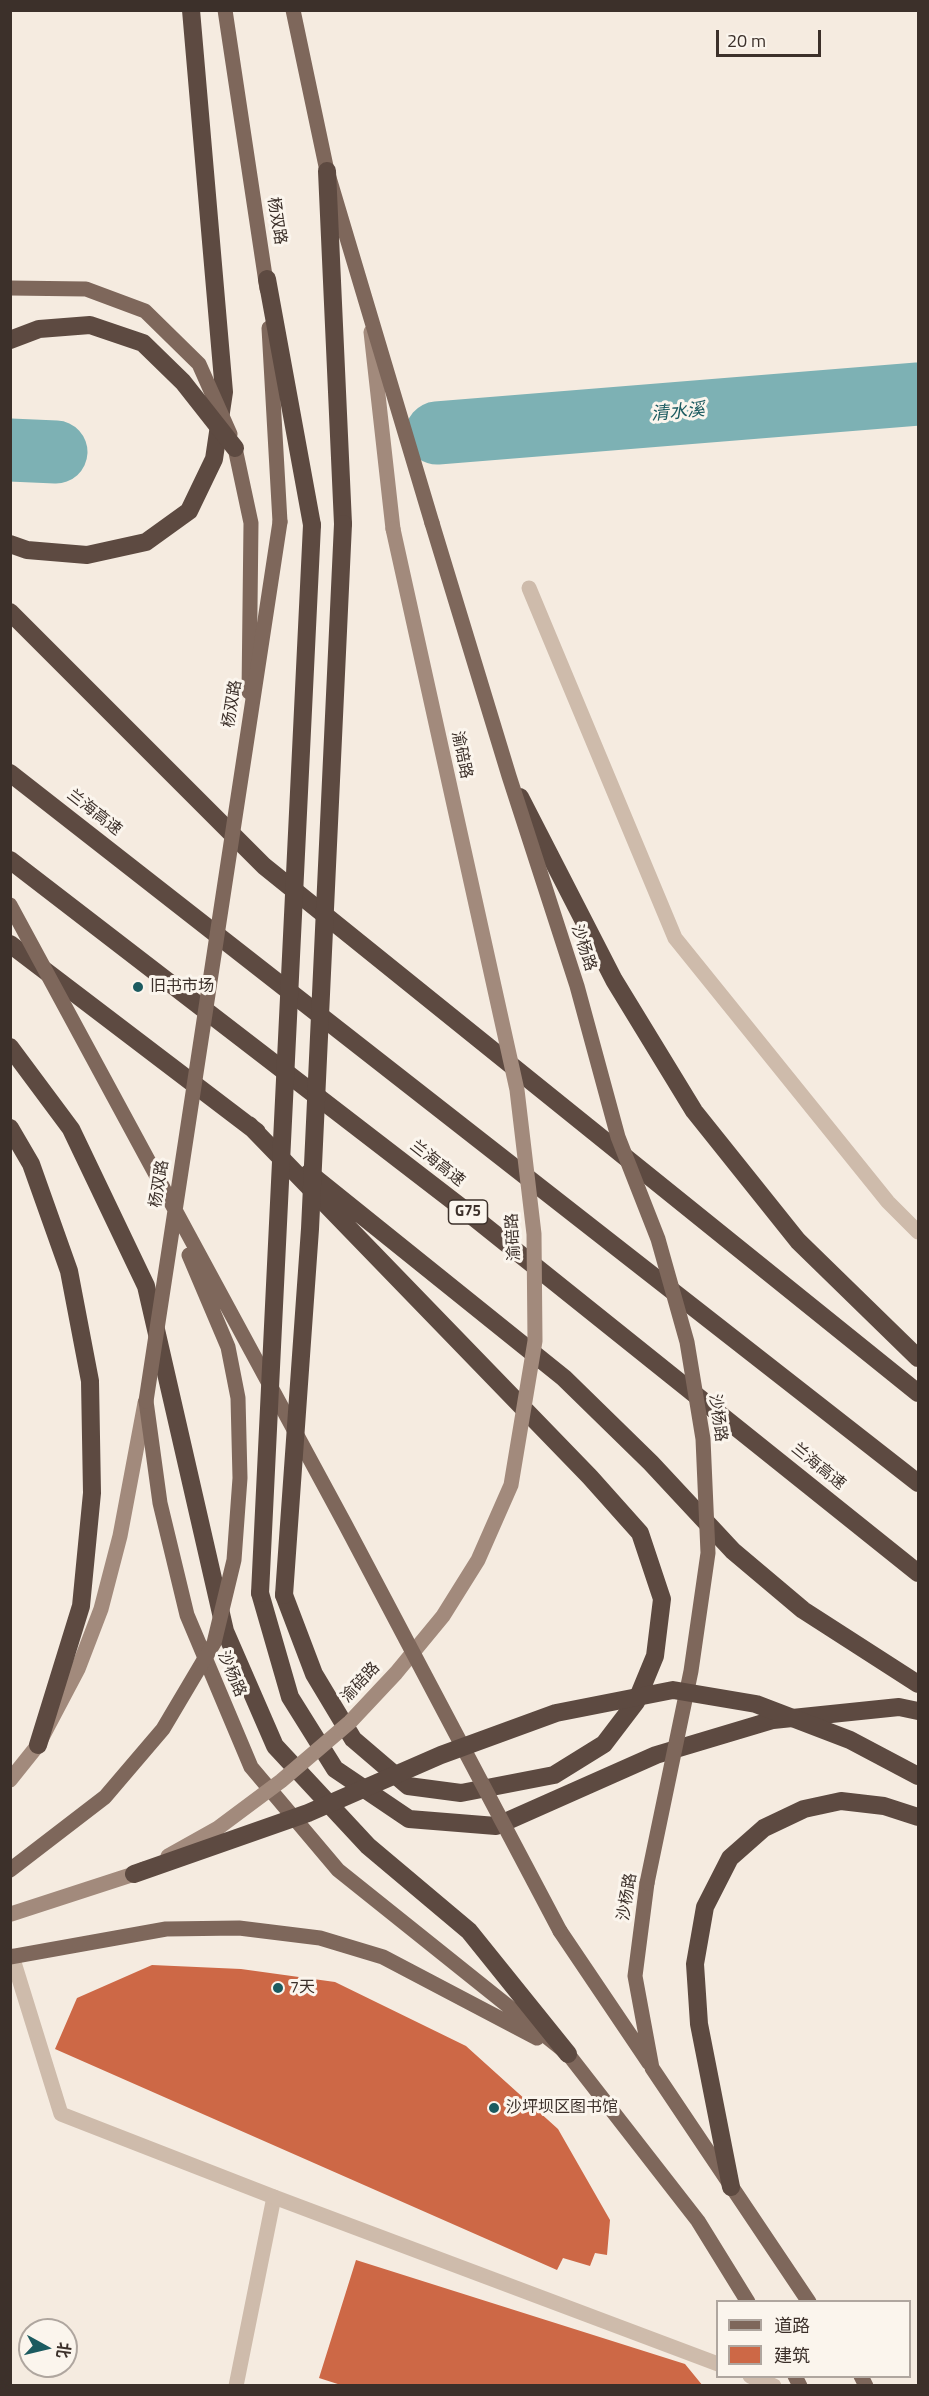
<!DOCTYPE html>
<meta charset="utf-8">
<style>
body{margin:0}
#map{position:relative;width:929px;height:2396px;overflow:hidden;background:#f5ebe0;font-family:"Titillium Web","Noto Sans SC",sans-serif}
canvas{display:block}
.frame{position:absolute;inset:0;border:12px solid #3c302a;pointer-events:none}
.legend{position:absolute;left:716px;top:2300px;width:195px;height:78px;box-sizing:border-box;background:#fbf5ed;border:2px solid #afa69f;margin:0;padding:8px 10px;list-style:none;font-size:18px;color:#3c302a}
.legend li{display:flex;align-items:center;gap:12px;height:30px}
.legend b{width:30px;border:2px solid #afa69f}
.north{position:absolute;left:18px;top:2318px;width:60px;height:60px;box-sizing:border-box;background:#fbf5ed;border:2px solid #afa69f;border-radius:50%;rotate:98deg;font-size:16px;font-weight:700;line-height:24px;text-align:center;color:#3c302a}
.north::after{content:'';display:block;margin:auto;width:21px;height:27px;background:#1c5b60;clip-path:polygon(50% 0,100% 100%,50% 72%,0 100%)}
.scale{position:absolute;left:716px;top:30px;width:105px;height:27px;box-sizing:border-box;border:3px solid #3c302a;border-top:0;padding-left:8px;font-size:18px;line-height:21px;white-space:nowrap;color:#3c302a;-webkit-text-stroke:4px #fbf5ed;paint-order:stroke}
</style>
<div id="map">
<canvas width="929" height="2396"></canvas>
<div class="frame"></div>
<ul class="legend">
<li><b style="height:8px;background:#7e675b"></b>道路</li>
<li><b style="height:16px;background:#cd6846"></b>建筑</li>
</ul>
<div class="north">北</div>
<div class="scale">20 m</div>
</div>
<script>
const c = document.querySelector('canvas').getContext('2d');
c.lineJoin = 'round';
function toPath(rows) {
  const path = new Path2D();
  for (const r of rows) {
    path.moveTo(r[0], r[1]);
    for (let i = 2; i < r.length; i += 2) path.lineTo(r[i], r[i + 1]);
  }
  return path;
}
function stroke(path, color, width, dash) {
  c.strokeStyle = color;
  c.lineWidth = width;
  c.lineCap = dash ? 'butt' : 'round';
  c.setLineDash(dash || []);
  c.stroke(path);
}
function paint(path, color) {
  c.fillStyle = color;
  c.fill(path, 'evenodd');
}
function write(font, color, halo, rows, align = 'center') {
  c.font = font + ' "Titillium Web","Noto Sans SC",sans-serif';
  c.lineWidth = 6;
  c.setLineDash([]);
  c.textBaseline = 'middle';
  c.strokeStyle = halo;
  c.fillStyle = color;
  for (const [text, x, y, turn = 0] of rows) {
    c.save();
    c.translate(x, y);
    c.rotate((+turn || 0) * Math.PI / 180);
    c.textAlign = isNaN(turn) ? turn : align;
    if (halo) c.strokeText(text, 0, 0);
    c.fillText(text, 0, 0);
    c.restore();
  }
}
const river = toPath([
 [437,433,918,394],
 [10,450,56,452]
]);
const building = toPath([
 [152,1965,241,1969,335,1982,466,2046,558,2129,610,2220,607,2255,595,2253,590,2266,563,2258,557,2270,55,2049,77,1998],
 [356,2260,685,2364,703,2386,344,2386,319,2378]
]);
const lane = toPath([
 [529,588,675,938,888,1202,918,1232],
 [236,2386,274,2197]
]);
const street = toPath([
 [12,1956,61,2114,274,2197,718,2364],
 [750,2376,774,2386]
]);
const secondary = toPath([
 [371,332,393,529],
 [10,1780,38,1745,78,1669,101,1609,120,1536,145,1403]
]);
const primary = toPath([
 [225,10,267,289],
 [293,10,327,171,432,523],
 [269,328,280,522],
 [235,448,251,523,249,692],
 [146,1401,160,1503,187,1615,251,1767,338,1870,568,2054,698,2221,748,2302],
 [647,1883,635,1976,652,2068,809,2302],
 [560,1931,649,2063],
 [10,1957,166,1929,239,1928,320,1938,383,1957,537,2038],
 [795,2376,800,2386],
 [861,2376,866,2386]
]);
const highway = toPath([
 [327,171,343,524],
 [267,279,312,525],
 [10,544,27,550,87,555,146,542,189,511,214,459,224,392,191,10],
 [10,612,264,866,918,1393],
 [10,773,918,1483],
 [520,797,614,980,694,1111,798,1241,918,1358],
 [10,860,466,1211,918,1573],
 [10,944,257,1132],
 [10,1047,71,1129,146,1286,225,1631,275,1746,368,1846,469,1931,568,2054],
 [249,1125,590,1477,640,1533,662,1599,655,1656,636,1702,604,1744,554,1775,461,1793,408,1786,353,1739,314,1674,284,1595],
 [10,1128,31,1164,69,1271,90,1381,92,1493,81,1606,38,1745],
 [309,1173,564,1378,651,1463,733,1551,803,1610,918,1684],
 [260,1593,290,1697,335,1769,409,1819,496,1826,656,1755,773,1720,899,1707,918,1711],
 [731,2187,699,2024,695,1964,705,1907,730,1858,764,1828,804,1809,841,1801,884,1806,918,1817]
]);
const secondaryBridge = toPath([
 [168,1856,218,1828,281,1781,350,1722,396,1673,443,1616,478,1560,511,1485,535,1341,534,1234,517,1090,393,529],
 [11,1914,134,1874,144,1869]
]);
const primaryBridge = toPath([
 [10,288,86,289,145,311,199,364,230,434],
 [432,523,509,776,577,986,618,1137,658,1239,687,1342,703,1439,708,1553,691,1671,647,1883],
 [10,905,345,1524,560,1931],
 [146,1401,280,522],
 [10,1870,105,1797,163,1729,214,1643,234,1560,240,1478,238,1398,228,1347,189,1255]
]);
const highwayBridge = toPath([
 [10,340,39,329,90,325,143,343,183,382,235,448],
 [260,1593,312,525],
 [284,1595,310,1229,343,524],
 [134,1874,308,1813,441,1755,556,1713,673,1690,756,1704,850,1740,918,1776]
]);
const markers = [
 [138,987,6,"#1c5b60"],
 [278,1988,6,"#1c5b60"],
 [494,2108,6,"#1c5b60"]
];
const shields = [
 [468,1212,39]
];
const shieldNames = [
 ["G75",468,1212]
];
const streetNames = [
 ["杨双路",276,221,81],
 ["杨双路",233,704,-81],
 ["渝碚路",461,755,78],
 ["兰海高速",94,813,38],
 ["沙杨路",583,948,72],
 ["兰海高速",437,1164,38],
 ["杨双路",160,1184,-81],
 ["渝碚路",514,1237,-93],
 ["沙杨路",717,1418,82],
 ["兰海高速",818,1467,39],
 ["沙杨路",231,1674,67],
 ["渝碚路",361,1683,-47],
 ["沙杨路",628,1897,-81]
];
const poiNames = [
 ["旧书市场",150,987],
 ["7天",290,1988],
 ["沙坪坝区图书馆",506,2108]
];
const waterNames = [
 ["清水溪",678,413,-5]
];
stroke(river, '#7db1b4', 63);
paint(building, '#cd6846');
stroke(lane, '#cebbab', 15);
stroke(street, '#cebbab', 15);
stroke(secondary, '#a28a7c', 15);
stroke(primary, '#7e675b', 15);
stroke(highway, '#5d4a41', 18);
stroke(secondaryBridge, '#a28a7c', 15);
stroke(primaryBridge, '#7e675b', 15);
stroke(highwayBridge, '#5d4a41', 18);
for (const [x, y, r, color] of markers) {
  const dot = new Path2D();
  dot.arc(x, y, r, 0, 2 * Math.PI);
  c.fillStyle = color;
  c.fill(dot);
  stroke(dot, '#fbf5ed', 2);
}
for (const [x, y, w] of shields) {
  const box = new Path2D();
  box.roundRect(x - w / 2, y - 12, w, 24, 4.5);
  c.fillStyle = '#fbf5ed';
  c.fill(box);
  stroke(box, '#3c302a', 1.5);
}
write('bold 15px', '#3c302a', null, shieldNames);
write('16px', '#3c302a', '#fbf5ed', streetNames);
write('16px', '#3c302a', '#fbf5ed', poiNames, 'left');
write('italic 18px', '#1c5b60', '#fbf5ed', waterNames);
</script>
